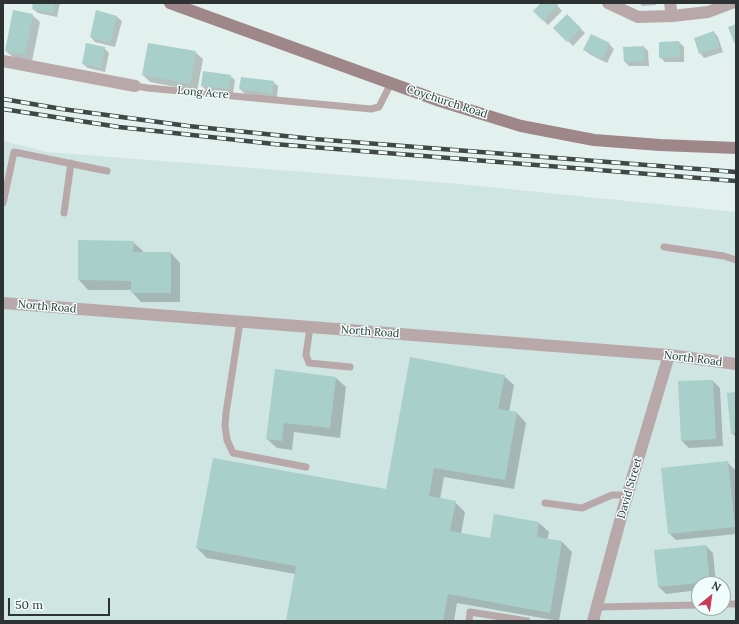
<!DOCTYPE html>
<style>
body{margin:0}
#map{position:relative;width:739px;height:624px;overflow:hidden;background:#e2f0ee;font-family:Lora,serif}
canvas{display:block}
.frame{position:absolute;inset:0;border:4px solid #2d3332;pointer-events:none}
.north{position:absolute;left:691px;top:576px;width:40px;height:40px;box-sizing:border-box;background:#effdfb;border:1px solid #a1acab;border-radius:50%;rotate:29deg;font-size:11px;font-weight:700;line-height:16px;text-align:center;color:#2d3332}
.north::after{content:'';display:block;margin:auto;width:14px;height:18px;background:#cb3b57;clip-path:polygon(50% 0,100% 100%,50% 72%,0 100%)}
.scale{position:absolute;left:8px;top:598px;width:102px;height:18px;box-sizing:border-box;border:2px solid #2d3332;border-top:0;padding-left:5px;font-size:12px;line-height:14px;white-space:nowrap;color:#2d3332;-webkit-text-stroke:3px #effdfb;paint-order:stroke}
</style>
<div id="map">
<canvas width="739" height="624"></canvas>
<div class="frame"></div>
<div class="north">N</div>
<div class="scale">50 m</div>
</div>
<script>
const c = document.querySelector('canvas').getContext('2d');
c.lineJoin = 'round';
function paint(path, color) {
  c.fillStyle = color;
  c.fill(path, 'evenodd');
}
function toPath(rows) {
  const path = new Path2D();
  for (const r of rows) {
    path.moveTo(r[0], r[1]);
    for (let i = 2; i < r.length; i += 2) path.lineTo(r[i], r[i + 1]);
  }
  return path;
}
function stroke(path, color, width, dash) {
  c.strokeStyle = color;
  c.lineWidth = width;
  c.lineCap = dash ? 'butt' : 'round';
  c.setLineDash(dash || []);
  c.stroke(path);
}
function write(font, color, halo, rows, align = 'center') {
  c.font = font + ' Lora,serif';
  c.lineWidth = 3;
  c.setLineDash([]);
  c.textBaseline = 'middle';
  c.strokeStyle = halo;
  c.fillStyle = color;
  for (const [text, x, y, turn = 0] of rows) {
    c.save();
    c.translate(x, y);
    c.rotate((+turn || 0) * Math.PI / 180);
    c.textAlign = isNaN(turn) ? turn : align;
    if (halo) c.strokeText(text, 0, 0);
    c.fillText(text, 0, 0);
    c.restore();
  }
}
const built = toPath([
 [3,141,47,152,459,184,736,212,736,621,3,621],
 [699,584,723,584,723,608,699,608]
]);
const shadow = toPath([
 [34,3,60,3,57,17,38,13,33,9],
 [543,3,555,3,562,11,548,25,534,11],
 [639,3,656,3,656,5,642,6],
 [32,15,40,22,32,61,14,58,6,51],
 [567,15,585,33,573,46,555,28],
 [117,17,122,21,115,47,95,42,91,37],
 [714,32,718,37,723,52,704,58,700,53],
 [679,42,684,47,684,62,665,62,660,57],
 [609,44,614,49,607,63,589,54,585,50],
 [644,47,648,51,649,66,629,66,625,62],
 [104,48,109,53,105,72,88,68,83,64],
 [195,52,203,59,197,91,150,82,143,75],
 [230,76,235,80,233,94,207,91,202,86],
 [273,82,278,86,277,98,245,94,240,89],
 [133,242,143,251,143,253,171,253,180,263,180,302,141,302,132,292,132,290,88,290,79,280],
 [276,370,336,378,346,387,340,438,294,432,292,450,277,448,267,439],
 [504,376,514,385,509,412,517,413,526,423,514,489,444,477,440,499,455,502,465,512,461,534,491,539,539,523,549,532,547,540,562,542,572,552,559,621,457,603,454,621,287,621,295,574,207,558,197,548,387,491],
 [713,381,720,388,723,446,689,448,682,441],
 [736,393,736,437,732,433],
 [727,462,735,470,736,483,736,534,676,540,669,533],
 [706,546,713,553,716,584,699,584,699,590,666,594,658,586]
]);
const building = toPath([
 [33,3,55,3,53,13,32,9],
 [541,3,556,3,558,5,543,21,533,11],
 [13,10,33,14,25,55,5,51],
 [96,10,117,16,110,43,90,37],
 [567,14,581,28,567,42,553,28],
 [736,24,736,42,734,43,728,27],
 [714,31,719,47,699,54,694,38],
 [591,34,610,43,602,59,583,50],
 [679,41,680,57,659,58,659,42],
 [86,43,105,47,101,68,82,64],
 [148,43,196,51,190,84,142,75],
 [644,46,645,61,624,62,623,47],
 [203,71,231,75,229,89,201,86],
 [241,77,274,81,272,94,239,89],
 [78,240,134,241,133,252,171,252,171,293,131,293,131,281,78,280],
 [410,357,505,375,498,409,517,412,505,480,434,468,429,496,456,501,450,531,490,538,494,514,539,522,537,537,562,541,550,613,448,594,443,621,286,621,296,566,196,548,213,458,386,489],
 [275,369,336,377,330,428,284,423,282,441,266,439],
 [713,380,716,439,681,441,678,381],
 [736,392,736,433,731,434,727,393],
 [728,461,735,527,668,534,661,468],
 [706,545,710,582,658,587,654,550]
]);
const lane = toPath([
 [135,86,148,88,371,109,379,107,391,83],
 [3,203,14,152,107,171],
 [64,213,71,163],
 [664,247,724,256,736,260],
 [240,322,226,413,225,426,227,440,233,453,306,467],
 [310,327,306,355,309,363,350,367],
 [545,503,582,508,612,495,628,495],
 [723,604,736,604],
 [597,607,699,605],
 [469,621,470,612,527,621]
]);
const street = toPath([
 [608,3,638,17,672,16,708,12,732,3],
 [670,3,672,16],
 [3,61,135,86],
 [3,303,669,355,736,364],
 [593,621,624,506,669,355]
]);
const secondary = toPath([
 [170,3,440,101,521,126,594,140,660,145,736,148]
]);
const rail = toPath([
 [3,99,62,109,188,126,314,139,736,172],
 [3,109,119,127,274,144,736,181]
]);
const streetNames = [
 ["Long Acre",203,93,5],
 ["Coychurch Road",447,102,18],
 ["North Road",47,307,5],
 ["North Road",370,332,4],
 ["North Road",693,359,7],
 ["David Street",630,488,-74]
];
paint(built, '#cee5e2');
paint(shadow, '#0003');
paint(building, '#a8cfca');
stroke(lane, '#b8a8a9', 7);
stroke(street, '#b8a8a9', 12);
stroke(secondary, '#9f8789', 12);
stroke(rail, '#404745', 4.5);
stroke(rail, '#effdfb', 3, [9]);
write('11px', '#2d3332', '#effdfb', streetNames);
</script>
